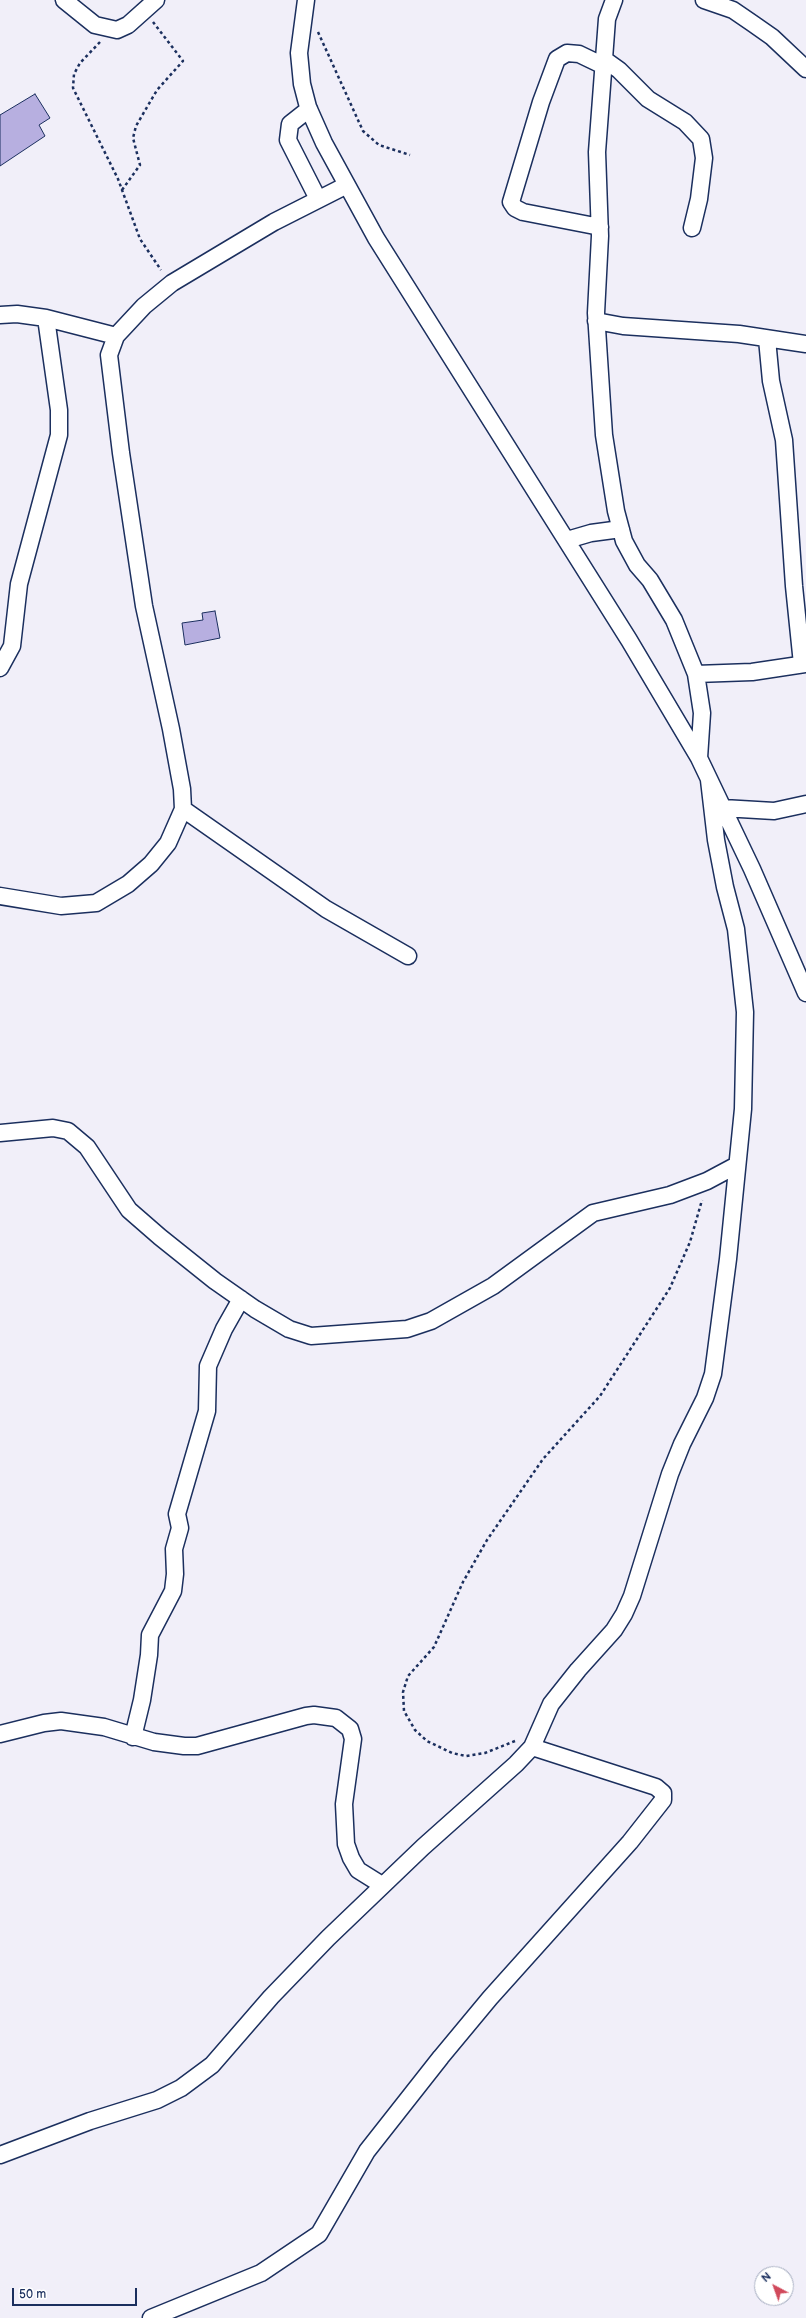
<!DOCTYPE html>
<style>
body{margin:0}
#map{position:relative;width:806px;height:2318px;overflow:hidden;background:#f1eff9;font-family:"Balsamiq Sans",sans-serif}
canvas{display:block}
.north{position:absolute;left:754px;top:2266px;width:40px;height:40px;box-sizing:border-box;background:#fff;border:1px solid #a4acbf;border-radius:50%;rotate:319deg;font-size:11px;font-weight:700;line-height:16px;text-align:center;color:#1b2f5e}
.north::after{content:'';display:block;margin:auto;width:14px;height:18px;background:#d1495b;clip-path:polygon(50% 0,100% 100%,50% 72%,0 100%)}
.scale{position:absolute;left:12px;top:2288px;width:125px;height:18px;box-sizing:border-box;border:2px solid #1b2f5e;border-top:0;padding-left:5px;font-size:12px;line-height:14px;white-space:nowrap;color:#1b2f5e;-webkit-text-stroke:3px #fff;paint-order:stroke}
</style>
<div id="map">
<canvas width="806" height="2318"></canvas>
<div class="north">N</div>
<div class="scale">50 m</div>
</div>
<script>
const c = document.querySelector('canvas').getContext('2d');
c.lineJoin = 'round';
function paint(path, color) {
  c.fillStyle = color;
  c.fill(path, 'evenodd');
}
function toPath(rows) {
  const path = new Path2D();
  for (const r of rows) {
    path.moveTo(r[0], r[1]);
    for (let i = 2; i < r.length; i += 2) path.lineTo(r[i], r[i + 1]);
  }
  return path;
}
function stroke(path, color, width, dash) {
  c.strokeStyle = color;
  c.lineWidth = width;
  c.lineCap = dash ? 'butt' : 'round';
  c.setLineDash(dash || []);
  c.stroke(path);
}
const building = toPath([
 [35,94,50,118,39,125,45,136,0,166,0,115,35,94],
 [215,611,220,638,185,645,182,623,203,620,202,613,215,611]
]);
const path = toPath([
 [318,32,363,131,379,145,410,155],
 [100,42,80,63,74,74,73,88,118,179,140,239,161,270],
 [122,190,140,165,133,138,136,126,157,90,183,61,153,22],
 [515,1741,485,1753,466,1756,452,1753,427,1741,415,1730,404,1711,403,1692,408,1676,434,1647,463,1582,487,1540,543,1459,600,1396,670,1288,690,1242,702,1200]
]);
const minor = toPath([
 [64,0,95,25,117,30,128,25,156,0],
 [306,0,299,53,302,84,308,107,324,143,376,238,629,640,699,758,752,869,806,993],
 [614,0,607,19,597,152,600,236,596,313,604,435,616,511,624,541,637,565,650,580,674,620,696,674,702,713,699,758],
 [704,0,733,10,752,23,772,37,806,69],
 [605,60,619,70,648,99,685,122,701,139,704,158,699,199,692,228],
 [309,109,290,124,288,140,318,199],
 [600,227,523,212,515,208,511,202,541,102,557,59,567,53,579,54,604,66],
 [0,315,17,314,46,318,116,336],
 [596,321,623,326,739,334,806,344],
 [767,339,771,381,784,440,794,586,802,664],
 [567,540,591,533,621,529],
 [0,668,12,646,19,584,59,435,59,410,46,318],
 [696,674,752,672,806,664],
 [723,808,774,811,806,804],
 [183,809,326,909,408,956],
 [0,896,61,906,96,903,128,884,151,864,168,843,183,809,182,789,171,729,144,606,121,453,109,355,116,336,144,306,172,283,274,222,347,185],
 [0,1133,53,1128,68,1131,87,1147,129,1210,160,1237,215,1281,255,1309,289,1329,311,1336,407,1329,431,1321,493,1286,593,1213,670,1195,707,1181,737,1165],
 [0,1734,44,1723,61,1721,104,1727,154,1742,184,1746,197,1746,306,1716,314,1715,336,1718,350,1729,353,1739,344,1804,346,1844,351,1858,358,1870,382,1885],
 [133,1737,142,1700,149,1655,150,1635,173,1591,175,1574,174,1549,180,1528,177,1514,207,1411,208,1366,224,1329,241,1299],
 [0,2155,90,2121,157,2100,181,2088,212,2065,271,1997,328,1938,423,1847,516,1764,532,1747,551,1704,578,1670,614,1630,624,1614,632,1596,670,1474,682,1444,705,1398,713,1374,728,1259,743,1109,745,1012,736,929,725,887,716,840,709,780],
 [151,2318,261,2273,319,2234,367,2151,441,2057,490,1998,630,1842,663,1800,663,1793,656,1787,532,1747]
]);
paint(building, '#b7afe0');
stroke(building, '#1b2f5e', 1);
stroke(minor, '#1b2f5e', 19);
stroke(path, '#1b2f5e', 2.5, [3, 3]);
stroke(minor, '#fff', 16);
</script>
